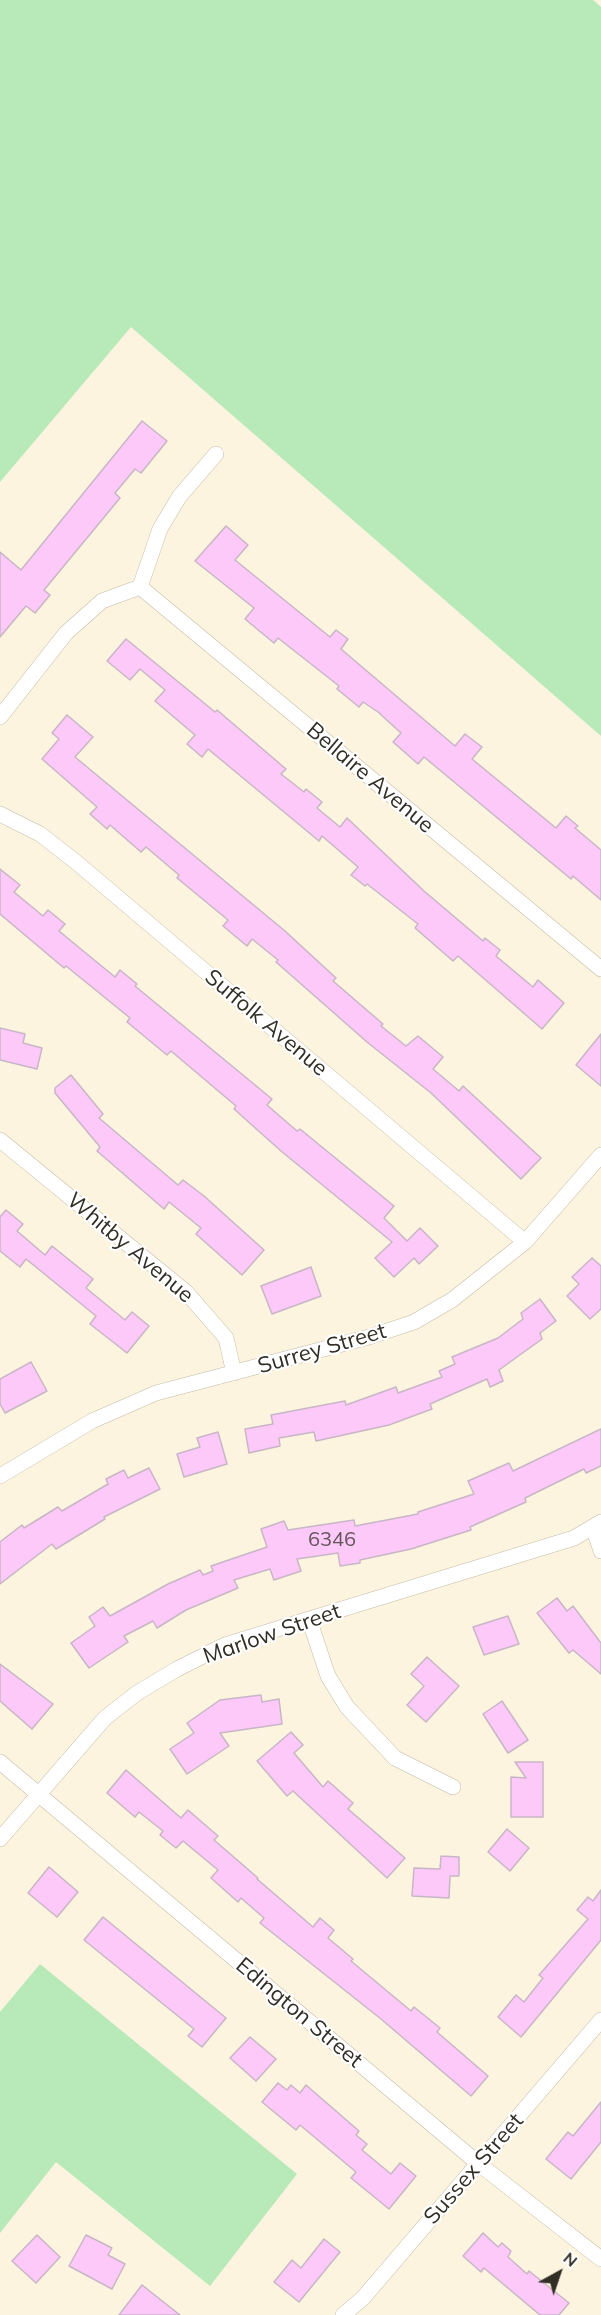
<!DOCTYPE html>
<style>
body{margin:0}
#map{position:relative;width:601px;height:2315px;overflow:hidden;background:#fcf4de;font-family:Mulish,sans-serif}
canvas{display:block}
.north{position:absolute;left:529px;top:2243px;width:60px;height:60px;-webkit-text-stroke:4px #fff;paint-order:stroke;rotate:40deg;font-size:16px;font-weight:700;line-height:24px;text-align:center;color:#312e25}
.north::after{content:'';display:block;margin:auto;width:21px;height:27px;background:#312e25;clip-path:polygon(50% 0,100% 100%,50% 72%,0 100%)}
</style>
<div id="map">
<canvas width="601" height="2315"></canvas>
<div class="north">N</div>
</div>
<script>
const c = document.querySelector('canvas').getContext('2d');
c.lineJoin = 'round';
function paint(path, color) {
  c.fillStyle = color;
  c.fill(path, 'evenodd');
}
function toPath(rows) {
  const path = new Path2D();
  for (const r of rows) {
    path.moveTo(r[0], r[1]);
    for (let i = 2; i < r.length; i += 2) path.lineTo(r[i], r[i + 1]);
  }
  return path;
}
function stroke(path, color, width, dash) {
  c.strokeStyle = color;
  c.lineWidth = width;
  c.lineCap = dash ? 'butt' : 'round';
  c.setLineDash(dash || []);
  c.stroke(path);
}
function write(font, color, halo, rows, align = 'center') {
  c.font = font + ' Mulish,sans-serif';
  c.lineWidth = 4.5;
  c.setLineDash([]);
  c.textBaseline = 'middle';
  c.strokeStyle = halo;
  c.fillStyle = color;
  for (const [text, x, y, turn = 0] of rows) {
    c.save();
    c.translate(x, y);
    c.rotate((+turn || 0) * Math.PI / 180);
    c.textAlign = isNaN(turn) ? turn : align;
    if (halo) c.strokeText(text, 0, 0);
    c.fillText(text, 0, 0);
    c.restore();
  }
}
const green = toPath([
 [0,0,593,0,601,7,601,736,131,327,0,482],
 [40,1964,297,2174,210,2286,56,2162,0,2233,0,2012]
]);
const building = toPath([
 [142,421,167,441,141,473,135,469,115,493,120,498,44,590,50,595,35,613,26,606,0,637,0,552,21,570,142,421],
 [226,526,248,545,235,560,330,637,336,630,348,639,341,649,455,746,465,734,482,747,472,759,556,828,566,816,578,826,575,828,601,850,601,900,573,876,571,879,424,757,418,764,393,742,401,733,378,712,363,702,359,707,337,689,339,686,278,638,274,643,245,619,254,608,195,561,226,526],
 [126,639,215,712,217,710,286,769,281,774,304,792,306,789,322,802,317,808,340,827,347,818,424,891,483,941,485,938,500,950,496,956,533,987,538,980,564,1003,542,1029,458,956,453,961,415,928,418,924,367,884,365,886,351,875,358,867,322,836,319,841,208,749,202,757,187,744,195,735,155,701,165,690,140,669,130,680,107,661,126,639],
 [67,715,93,737,75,757,285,931,336,978,333,981,383,1024,381,1026,406,1046,418,1036,443,1057,433,1069,459,1091,463,1086,541,1158,521,1179,431,1093,367,1042,276,962,278,960,252,939,247,946,223,926,228,920,177,878,179,875,146,847,141,852,110,825,107,829,90,814,97,807,42,759,59,739,52,733,67,715],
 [0,869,20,885,14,892,43,916,48,910,65,924,59,931,115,977,120,970,137,984,135,986,272,1099,267,1105,297,1131,300,1129,394,1206,384,1218,407,1241,420,1228,438,1246,419,1264,414,1258,394,1277,375,1258,392,1242,281,1151,234,1109,236,1106,171,1051,167,1055,127,1022,130,1018,66,966,64,968,0,914,0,869],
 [0,1028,25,1034,23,1043,42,1048,37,1069,0,1060,0,1028],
 [601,1034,601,1086,576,1065,601,1034],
 [71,1075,103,1114,99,1118,178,1185,183,1180,204,1196,264,1250,242,1275,196,1234,201,1228,169,1202,164,1209,97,1151,100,1147,55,1093,55,1088,71,1075],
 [6,1210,23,1224,17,1231,45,1255,52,1246,93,1279,86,1288,125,1320,132,1312,149,1326,127,1353,90,1324,96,1316,26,1259,20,1267,0,1251,0,1217,6,1210],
 [592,1258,601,1266,601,1309,590,1319,567,1296,579,1284,572,1277,592,1258],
 [311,1267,321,1296,272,1314,261,1286,311,1267],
 [540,1299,556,1321,540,1333,542,1339,499,1370,503,1381,490,1387,487,1379,430,1404,432,1409,389,1425,316,1441,314,1432,279,1438,280,1446,249,1453,245,1429,273,1424,271,1415,345,1401,346,1405,396,1387,398,1393,442,1377,439,1371,455,1364,452,1357,498,1338,523,1319,521,1313,540,1299],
 [31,1362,47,1391,5,1413,0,1404,0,1379,31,1362],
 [601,1429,601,1466,586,1473,584,1469,525,1498,526,1502,470,1527,471,1530,411,1549,360,1560,360,1563,340,1566,338,1553,297,1559,301,1571,274,1580,270,1569,234,1580,238,1588,186,1610,157,1628,153,1621,124,1636,128,1642,89,1668,71,1643,95,1626,89,1617,103,1607,110,1616,168,1584,200,1570,203,1575,213,1571,211,1566,267,1547,261,1529,284,1521,288,1530,354,1520,355,1526,418,1514,418,1512,474,1494,468,1481,509,1463,513,1471,601,1429],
 [218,1432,227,1464,184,1477,177,1454,200,1447,197,1438,218,1432],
 [149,1468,160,1489,104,1517,105,1519,56,1549,52,1544,0,1584,0,1542,22,1525,24,1528,58,1507,62,1511,108,1484,106,1479,124,1470,128,1478,149,1468],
 [557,1598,567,1611,573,1606,601,1643,601,1674,573,1650,569,1653,537,1613,557,1598],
 [508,1616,519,1644,484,1655,473,1627,508,1616],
 [427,1657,459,1686,426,1722,407,1705,424,1686,411,1674,427,1657],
 [0,1664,53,1704,32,1729,0,1701,0,1664],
 [261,1695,262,1702,279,1699,282,1724,220,1733,229,1746,187,1774,170,1749,194,1733,187,1723,220,1700,261,1695],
 [502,1701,528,1740,508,1753,483,1714,502,1701],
 [291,1732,303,1745,294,1753,323,1787,328,1781,353,1803,348,1809,405,1858,387,1878,293,1791,287,1796,257,1761,291,1732],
 [515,1762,543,1762,543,1817,511,1817,511,1777,526,1778,515,1762],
 [126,1770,181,1818,188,1810,218,1836,214,1840,258,1878,257,1879,313,1927,320,1918,334,1930,328,1938,353,1959,351,1961,411,2011,414,2007,440,2028,437,2032,488,2076,471,2096,381,2019,260,1923,264,1918,241,1898,238,1902,211,1878,218,1870,183,1841,176,1848,160,1835,163,1831,139,1812,135,1817,107,1793,126,1770],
 [507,1829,529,1848,510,1871,488,1852,507,1829],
 [441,1856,459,1857,459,1876,450,1876,449,1898,412,1896,414,1868,440,1869,441,1856],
 [49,1867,78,1892,57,1917,28,1893,49,1867],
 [601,1890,601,1940,521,2037,498,2017,516,1995,524,2002,543,1978,539,1975,588,1919,577,1910,588,1897,593,1901,601,1890],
 [103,1917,226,2018,202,2047,188,2036,194,2029,84,1940,103,1917],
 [250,2037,276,2059,256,2081,230,2058,250,2037],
 [278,2083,287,2090,291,2085,300,2093,306,2085,359,2131,356,2135,367,2144,362,2150,391,2174,400,2163,416,2176,389,2209,351,2178,356,2172,300,2125,296,2130,262,2102,278,2083],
 [601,2102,601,2142,571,2179,546,2159,568,2132,573,2136,601,2102],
 [483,2233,498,2247,502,2243,511,2251,508,2257,527,2274,529,2271,569,2303,559,2315,540,2315,484,2268,481,2272,463,2256,483,2233],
 [37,2235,60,2257,36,2283,12,2261,37,2235],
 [86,2235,112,2248,108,2255,125,2264,112,2289,69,2266,86,2235],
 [324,2239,340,2252,299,2302,274,2282,292,2260,301,2268,324,2239],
 [142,2285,180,2315,119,2315,142,2285]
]);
const street = toPath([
 [140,587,601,969],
 [0,717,66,633,102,601,140,587,160,529,179,497,216,454],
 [0,814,40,834,76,862,525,1242],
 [0,1140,186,1292,226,1338,234,1373],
 [0,1476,92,1421,156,1393,369,1337,414,1322,452,1300,525,1242,601,1155],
 [593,1527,601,1551],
 [309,1619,328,1676,347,1707,395,1758,453,1787],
 [0,1762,479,2164,601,2259],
 [0,1839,105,1718,137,1693,177,1669,225,1645,574,1538,601,1522],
 [343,2315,363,2298,601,2020]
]);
const numberNames = [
 ["6346",332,1540]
];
const streetNames = [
 ["Bellaire Avenue",370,778,40],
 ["Suffolk Avenue",266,1023,40],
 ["Whitby Avenue",130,1248,40],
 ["Surrey Street",322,1349,-16],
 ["Marlow Street",272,1634,-19],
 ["Edington Street",299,2013,40],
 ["Sussex Street",474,2169,-49]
];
paint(green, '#b7e9b9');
paint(building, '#fcc9f9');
stroke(building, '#c8b6c7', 1.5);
stroke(street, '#c4bca7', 16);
stroke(street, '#fff', 15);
write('20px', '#64555a', null, numberNames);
write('22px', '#312e25', '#fff', streetNames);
</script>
